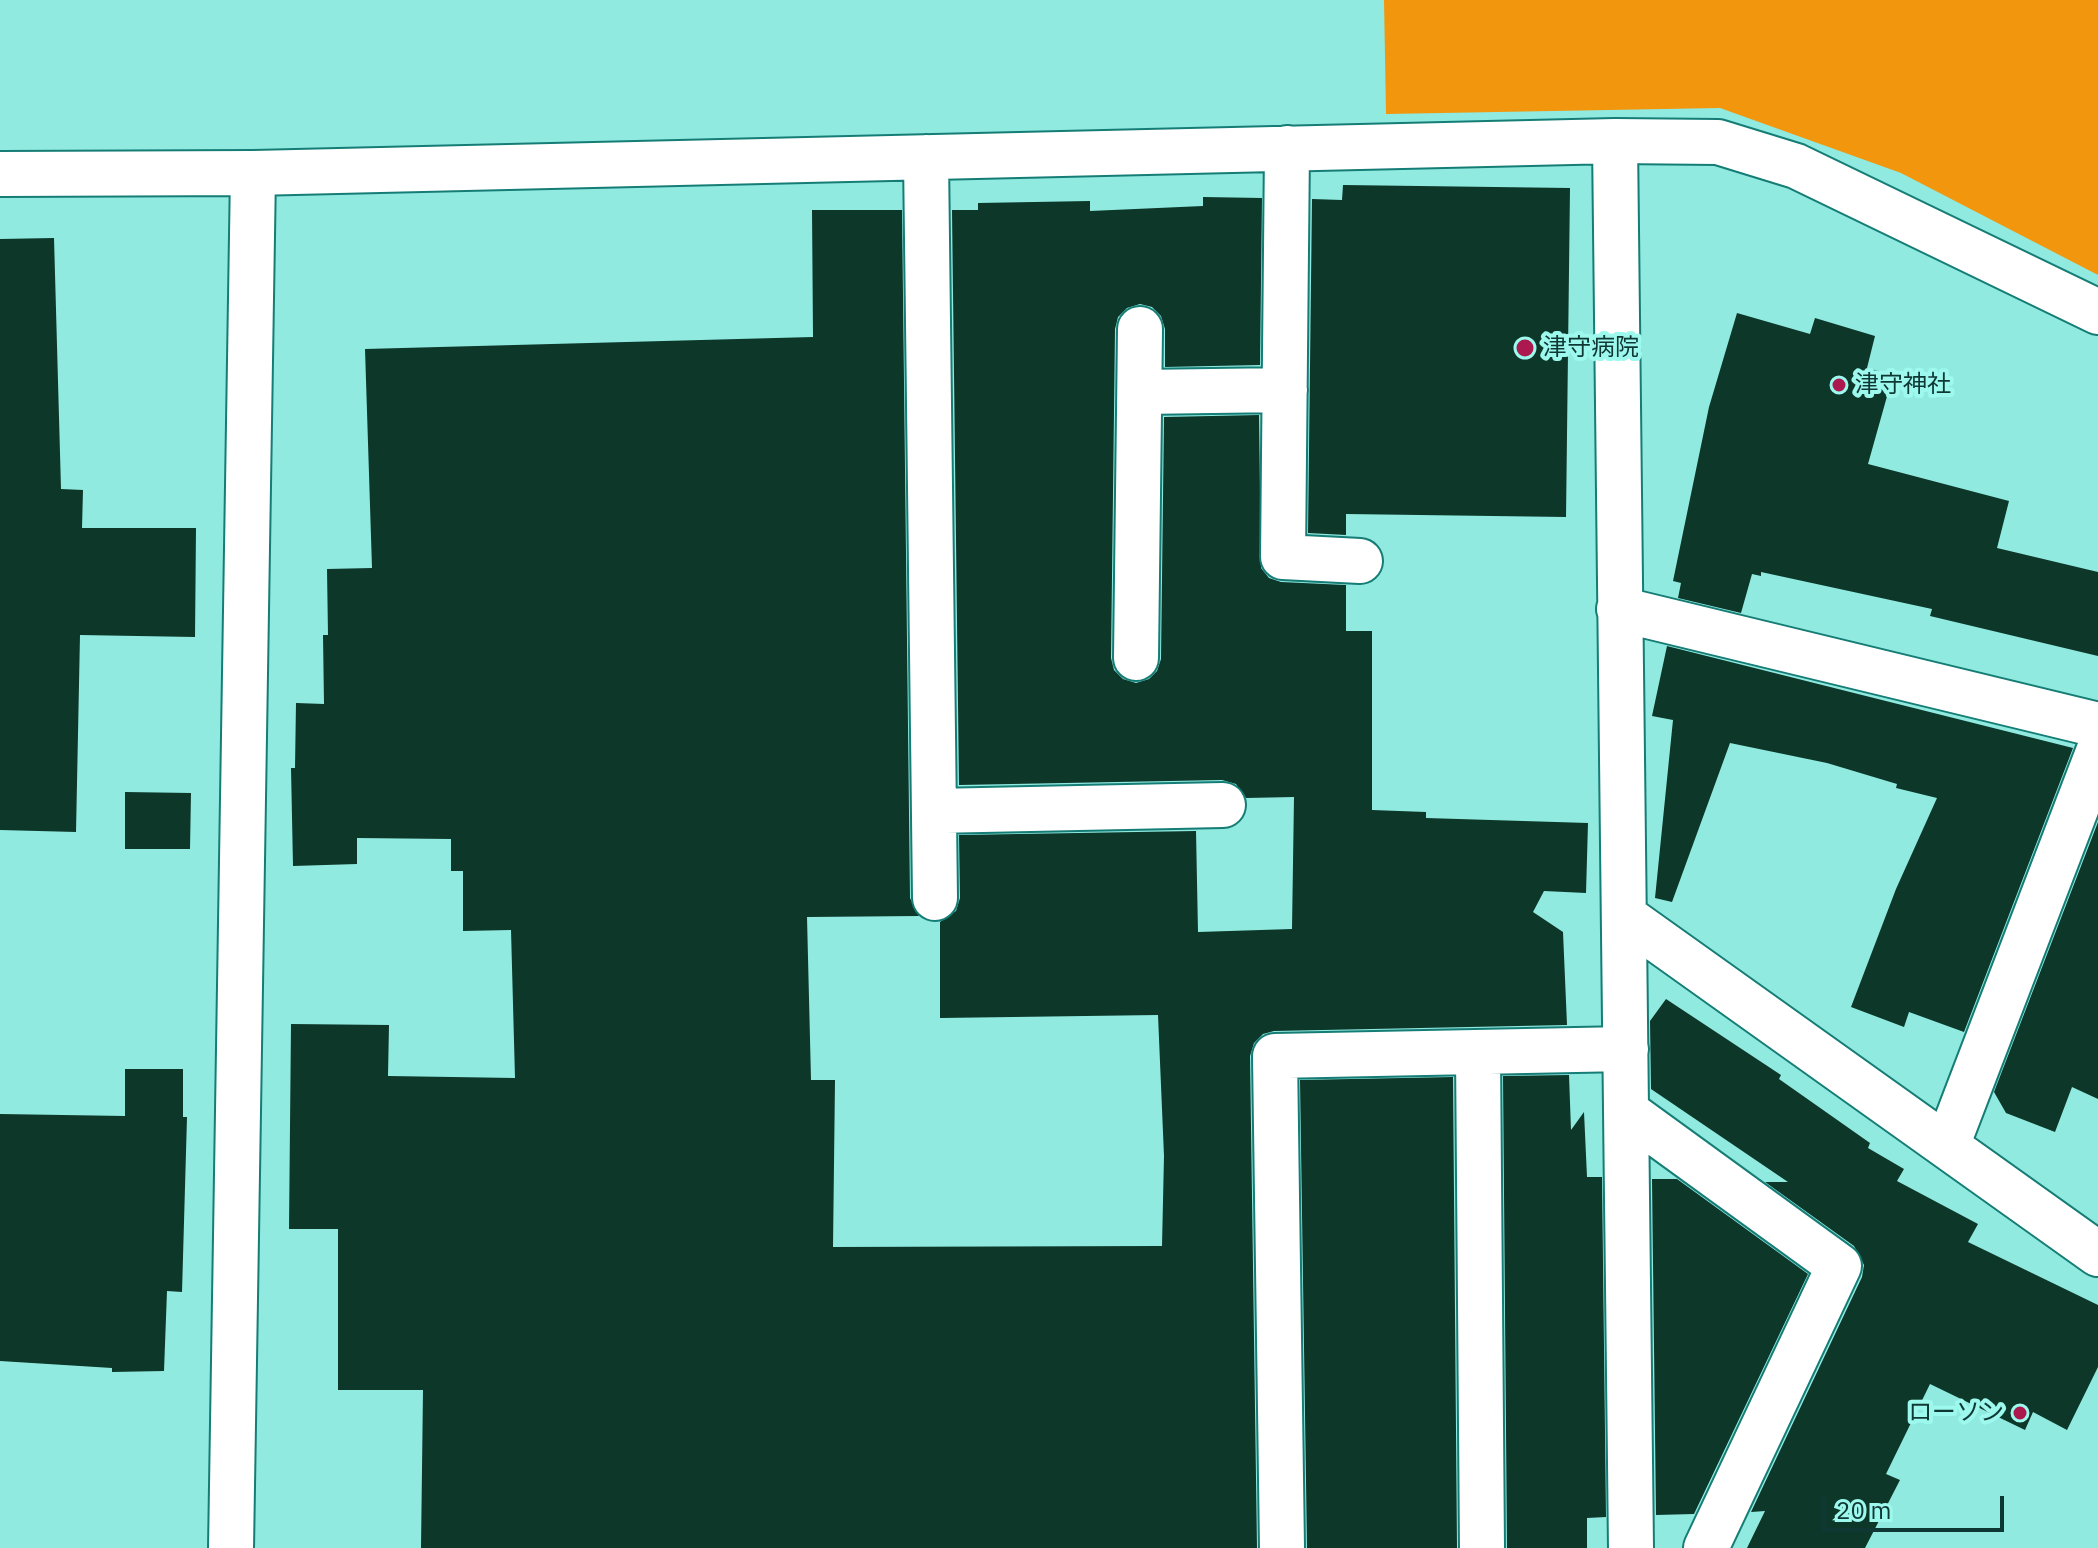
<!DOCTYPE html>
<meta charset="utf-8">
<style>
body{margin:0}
#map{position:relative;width:2098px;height:1548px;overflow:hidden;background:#90eae0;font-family:"IBM Plex Sans",sans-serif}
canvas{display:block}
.scale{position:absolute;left:1822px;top:1496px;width:182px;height:36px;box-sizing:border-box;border:4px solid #0f3733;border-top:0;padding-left:10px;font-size:24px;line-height:28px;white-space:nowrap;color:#0f3733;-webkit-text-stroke:6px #9df8ed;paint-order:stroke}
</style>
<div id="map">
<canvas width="2098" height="1548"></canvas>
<div class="scale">20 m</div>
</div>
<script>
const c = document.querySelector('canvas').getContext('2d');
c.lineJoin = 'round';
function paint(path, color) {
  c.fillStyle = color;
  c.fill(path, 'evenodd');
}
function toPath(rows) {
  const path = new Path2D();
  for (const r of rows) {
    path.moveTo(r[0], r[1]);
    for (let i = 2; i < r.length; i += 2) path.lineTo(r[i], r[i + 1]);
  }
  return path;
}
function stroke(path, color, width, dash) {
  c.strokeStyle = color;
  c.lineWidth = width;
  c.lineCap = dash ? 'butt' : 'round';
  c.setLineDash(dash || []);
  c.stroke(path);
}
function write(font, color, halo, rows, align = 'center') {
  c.font = font + ' "IBM Plex Sans","Noto Sans JP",sans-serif';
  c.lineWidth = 8;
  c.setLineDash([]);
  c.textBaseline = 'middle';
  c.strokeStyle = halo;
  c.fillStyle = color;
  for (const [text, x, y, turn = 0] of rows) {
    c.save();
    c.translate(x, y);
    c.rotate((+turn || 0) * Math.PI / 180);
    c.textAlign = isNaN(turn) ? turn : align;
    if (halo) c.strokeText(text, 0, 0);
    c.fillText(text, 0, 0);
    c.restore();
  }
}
const green = toPath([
 [1384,0,2098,0,2098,275,1901,173,1720,108,1386,114]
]);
const building = toPath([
 [1343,185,1570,188,1566,517,1346,514,1346,535,1308,533,1312,199,1342,200],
 [1203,197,1262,198,1260,365,1165,367,1165,329,1161,316,1152,307,1140,304,1127,308,1118,317,1115,329,1111,658,1114,670,1123,679,1136,683,1149,679,1157,671,1161,659,1164,417,1259,415,1261,568,1269,578,1281,582,1346,585,1346,631,1372,631,1372,810,1426,812,1426,818,1588,823,1586,893,1544,891,1533,912,1563,932,1567,1025,1274,1031,1263,1034,1254,1043,1250,1056,1257,1548,421,1548,423,1390,338,1390,338,1229,289,1229,291,1024,389,1025,388,1076,515,1078,511,930,463,931,463,871,451,871,451,839,357,838,357,864,293,866,291,768,295,768,296,703,324,704,323,635,328,635,327,569,372,568,365,349,813,337,812,210,902,210,910,898,919,916,807,917,811,1080,835,1080,833,1247,1162,1246,1164,1156,1158,1015,940,1018,940,922,956,911,960,898,959,835,1196,831,1198,932,1292,929,1294,797,1246,798,1236,784,1222,780,959,785,952,210,978,210,978,203,1090,201,1090,211,1203,206],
 [54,238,61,489,83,490,82,528,196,528,195,637,80,635,76,832,0,830,0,239],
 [1737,313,1810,334,1815,318,1875,336,1867,368,1893,375,1868,464,2009,501,1997,548,2098,572,2098,656,1930,616,1932,609,1761,572,1761,576,1752,574,1741,613,1678,598,1681,583,1673,581,1709,407],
 [1667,646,2073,748,1964,1032,1909,1012,1904,1027,1851,1007,1896,889,1937,798,1896,788,1897,784,1827,763,1730,743,1672,902,1655,898,1673,720,1652,716],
 [125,792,191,793,190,849,125,849],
 [2098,822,2098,1099,2072,1087,2055,1132,2006,1113,1994,1092],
 [1666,999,1781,1075,1779,1079,1870,1143,1868,1148,1904,1169,1897,1181,1978,1224,1968,1242,2098,1305,2098,1367,2067,1430,2033,1412,2025,1430,1930,1384,1886,1474,1900,1480,1865,1548,1747,1548,1765,1511,1751,1512,1862,1277,1864,1265,1854,1246,1765,1182,1788,1182,1651,1089,1650,1021],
 [125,1069,183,1069,183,1117,187,1117,182,1292,167,1291,164,1371,112,1372,112,1368,0,1361,0,1114,125,1116],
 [1569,1075,1571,1130,1584,1112,1587,1177,1602,1177,1606,1517,1587,1518,1587,1548,1507,1548,1503,1076],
 [1453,1077,1457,1548,1307,1548,1300,1080],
 [1652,1179,1677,1179,1808,1274,1694,1514,1656,1515]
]);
const minor = toPath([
 [1615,141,1631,1548],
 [1287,148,1283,557,1360,561],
 [926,157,935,898],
 [0,174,253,173,1615,141,1718,142,1796,166,2098,312],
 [1140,392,1285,390],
 [1619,609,2098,725],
 [1136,658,1140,329],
 [934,811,1223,805],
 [1624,916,2098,1254],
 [1478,1052,1482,1548],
 [1627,1112,1839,1266,1706,1548],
 [1947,1146,2098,752],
 [231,1548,253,173],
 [1282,1548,1275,1056,1626,1049]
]);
const markers = [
 [1525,348,10,"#ab194e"],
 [1839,385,8,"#ab194e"],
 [2020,1413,8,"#ab194e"]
];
const poiNames = [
 ["津守病院",1543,348],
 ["津守神社",1855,385],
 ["ローソン",2004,1413,"right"]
];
paint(green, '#f2960d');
paint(building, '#0d3729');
stroke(minor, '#157d75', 48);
stroke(minor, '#fff', 44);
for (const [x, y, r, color] of markers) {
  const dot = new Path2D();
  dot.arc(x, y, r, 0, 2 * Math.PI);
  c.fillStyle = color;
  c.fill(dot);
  stroke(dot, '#9df8ed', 3);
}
write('24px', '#0f3733', '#9df8ed', poiNames, 'left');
</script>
